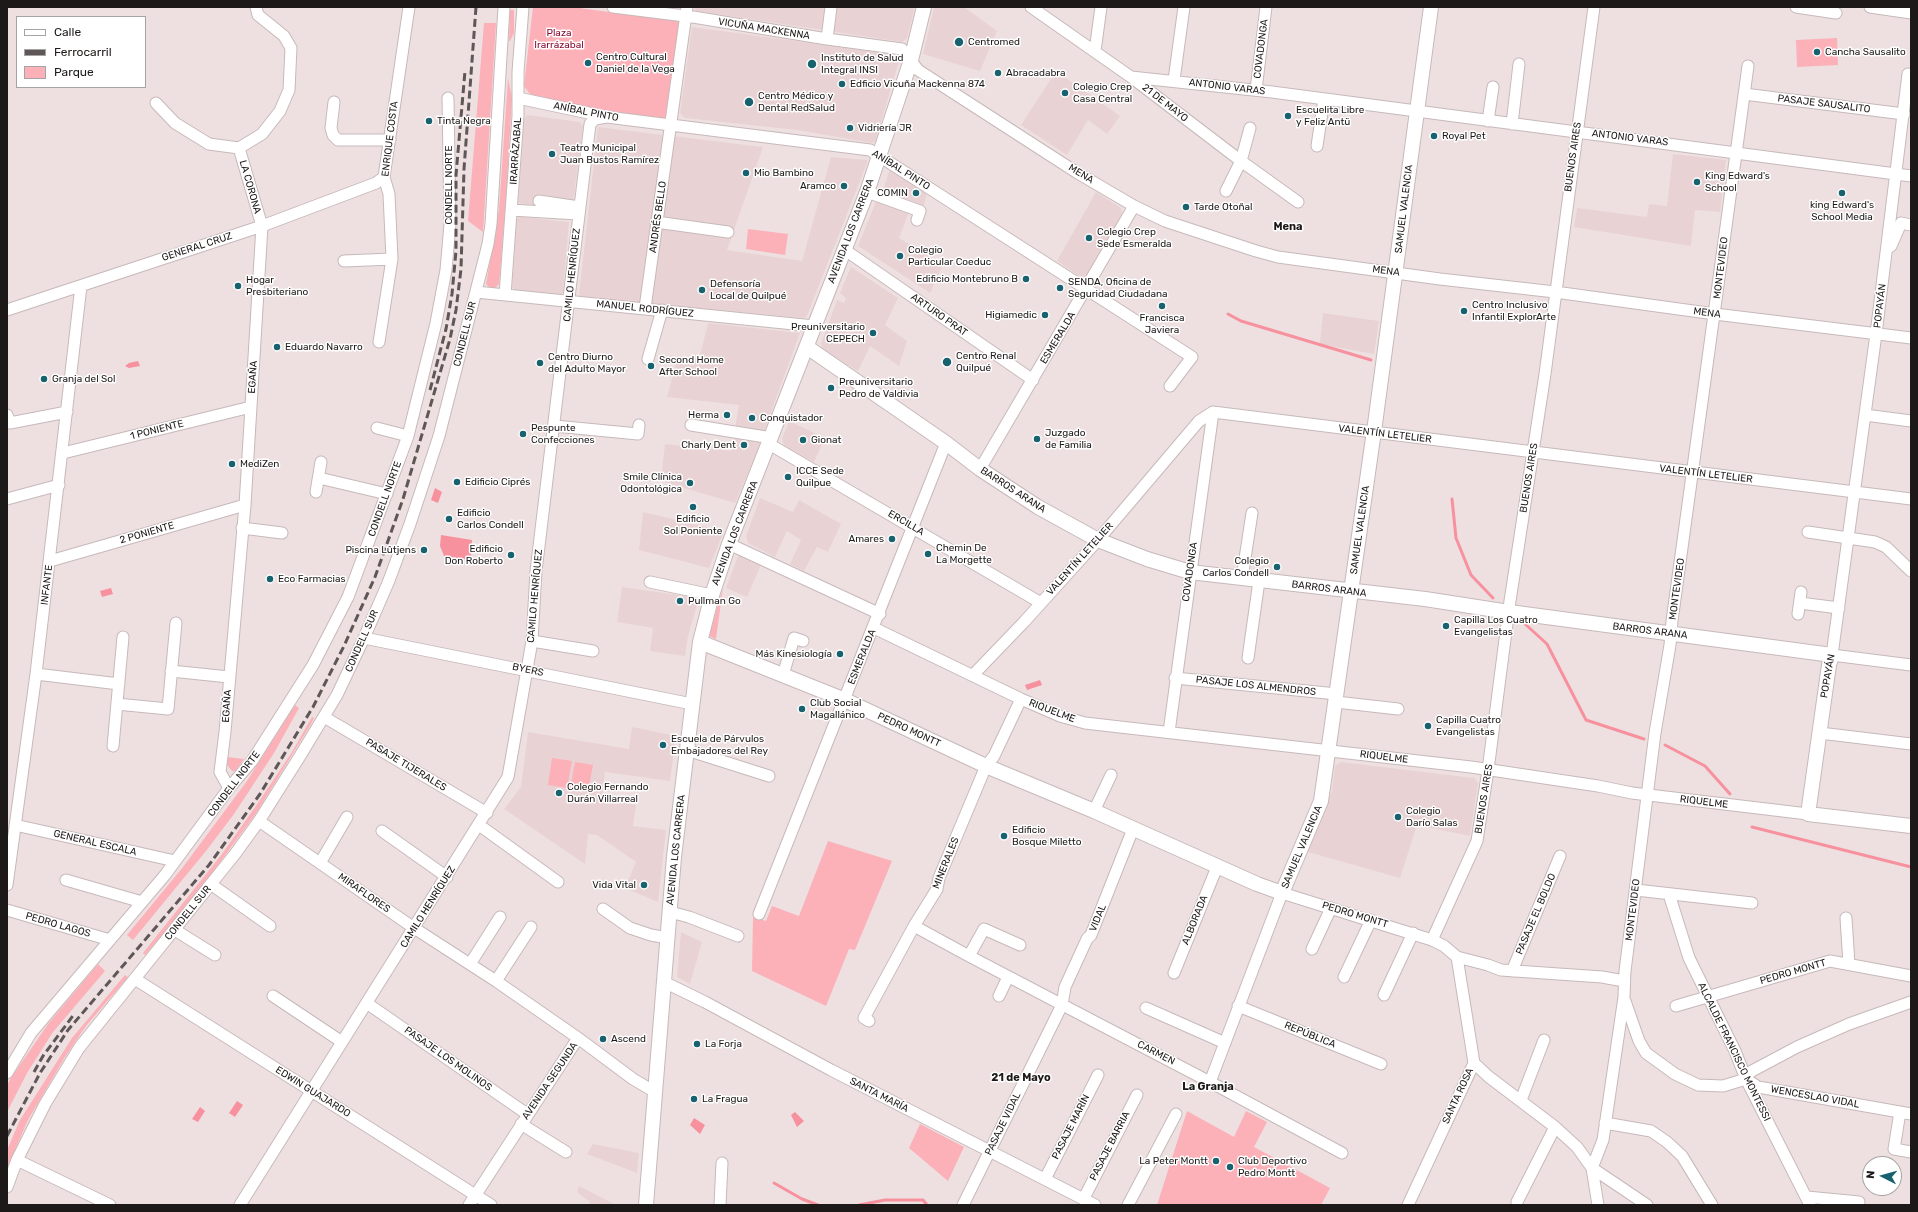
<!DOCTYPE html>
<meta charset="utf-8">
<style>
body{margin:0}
#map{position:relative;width:1918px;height:1212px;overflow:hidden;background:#eee0e1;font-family:Rubik,sans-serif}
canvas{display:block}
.frame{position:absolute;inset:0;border:8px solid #1e1919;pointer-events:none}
.legend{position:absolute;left:16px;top:16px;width:130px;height:72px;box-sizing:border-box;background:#fff;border:1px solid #a5a3a3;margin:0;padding:5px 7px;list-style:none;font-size:12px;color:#1e1919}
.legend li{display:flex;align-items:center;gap:8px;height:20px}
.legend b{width:20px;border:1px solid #a5a3a3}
.north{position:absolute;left:1862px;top:1156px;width:40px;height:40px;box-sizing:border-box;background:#fff;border:1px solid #a5a3a3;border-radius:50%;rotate:276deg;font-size:11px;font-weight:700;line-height:16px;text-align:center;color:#1e1919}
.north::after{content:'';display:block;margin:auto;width:14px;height:18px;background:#186270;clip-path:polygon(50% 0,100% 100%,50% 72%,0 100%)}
</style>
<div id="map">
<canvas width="1918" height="1212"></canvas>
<div class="frame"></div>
<ul class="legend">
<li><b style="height:5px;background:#fff"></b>Calle</li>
<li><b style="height:5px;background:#5e5657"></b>Ferrocarril</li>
<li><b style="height:11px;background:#fcb0b8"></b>Parque</li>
</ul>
<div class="north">N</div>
</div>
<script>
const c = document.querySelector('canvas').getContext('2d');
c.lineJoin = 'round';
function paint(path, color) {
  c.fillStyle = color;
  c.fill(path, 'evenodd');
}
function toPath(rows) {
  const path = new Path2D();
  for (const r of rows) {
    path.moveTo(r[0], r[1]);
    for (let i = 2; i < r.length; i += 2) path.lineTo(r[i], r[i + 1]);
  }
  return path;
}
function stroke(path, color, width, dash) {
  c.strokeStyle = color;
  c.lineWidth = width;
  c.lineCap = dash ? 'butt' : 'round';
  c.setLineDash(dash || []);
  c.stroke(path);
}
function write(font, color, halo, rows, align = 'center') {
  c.font = font + ' Rubik,sans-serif';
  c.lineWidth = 3;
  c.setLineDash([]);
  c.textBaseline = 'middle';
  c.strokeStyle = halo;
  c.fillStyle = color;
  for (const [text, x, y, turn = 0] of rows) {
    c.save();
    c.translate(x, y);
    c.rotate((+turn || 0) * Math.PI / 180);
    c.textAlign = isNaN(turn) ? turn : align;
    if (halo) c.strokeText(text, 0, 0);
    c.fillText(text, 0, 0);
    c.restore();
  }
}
const built = toPath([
 [694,7,915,7,907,38,902,42,696,11],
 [934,7,964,7,997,31,980,71,923,54],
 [692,27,899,55,900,58,875,142,872,143,797,130,685,118,680,113],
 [1056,71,1120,116,1107,134,1088,120,1067,155,1021,125],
 [527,115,580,122,583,127,572,210,518,203,524,119],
 [598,127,763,147,727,250,802,261,831,157,867,160,867,163,807,316,804,318,580,297,579,295],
 [1673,154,1726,160,1720,212,1695,210,1691,246,1574,227,1577,208,1647,217,1649,204,1667,206],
 [890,169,927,191,924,206,883,190],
 [1096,192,1121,208,1122,214,1086,277,1082,278,1057,261],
 [877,199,909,212,899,238,943,265,930,293,858,246],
 [520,217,569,222,563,292,561,295,516,291,512,287,517,219],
 [851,267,898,298,885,325,907,341,899,366,870,346,858,371,823,350,821,344,837,300,844,303,846,298,840,293],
 [1323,313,1379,321,1374,354,1320,344],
 [708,323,800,333,753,461,735,503,661,481,665,444,731,451,739,405,667,397,678,356,699,359],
 [789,421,825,438,814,462,784,446,782,439],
 [760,498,793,512,799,500,841,524,828,552,817,547,804,571,790,564,801,540,787,531,775,557,748,543,746,536],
 [643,512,724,531,709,568,639,550],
 [741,555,761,565,747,597,726,588,738,556],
 [622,587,699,598,688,636,685,656,650,651,653,628,617,622],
 [632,727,676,736,670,781,605,772,602,799,636,805,633,826,666,830,658,902,625,888,636,862,597,835,588,834,585,864,504,809,521,787,528,732,629,749],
 [1341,762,1474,778,1478,783,1470,836,1417,825,1400,878,1308,852,1332,791,1335,766],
 [681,932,702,942,690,984,677,977],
 [593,1144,639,1153,637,1173,587,1154],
 [579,1186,616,1205,588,1205,590,1202,577,1192]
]);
const green = toPath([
 [533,7,572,7,683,22,670,112,666,120,538,100,529,93,524,86],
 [510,10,514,10,514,33,510,41,509,41],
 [484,23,496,23,483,232,468,221],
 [1837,38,1838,65,1797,67,1796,40],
 [508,78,512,97,506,199,499,284,495,288,490,288,486,284,499,210],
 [748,229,788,234,785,255,746,249],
 [723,588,716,639,709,636],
 [295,705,299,708,274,753,234,814,206,851,133,940,127,935,183,867,247,781],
 [312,717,314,718,311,724,257,812,195,896,145,955,143,953,222,854,260,800,292,752],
 [227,757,244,759,235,771,232,771,227,765],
 [552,758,572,761,567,788,548,785],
 [575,762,593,765,588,792,570,789],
 [828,841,892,861,855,950,849,949,826,1006,752,971,753,917,766,921,772,906,799,916],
 [98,964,105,971,53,1032,27,1073,7,1112,7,1085,11,1078,48,1024],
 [125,975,128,977,86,1026,65,1057,28,1120,7,1168,7,1150,20,1120,72,1038],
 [1187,1111,1234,1137,1246,1111,1267,1122,1254,1147,1330,1188,1321,1205,1157,1205],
 [920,1124,964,1147,948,1181,909,1148]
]);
const water = toPath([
 [138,361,140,366,129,368,125,366,129,363],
 [435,488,442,492,438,503,431,500],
 [441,535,472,540,471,557,465,559,444,556,440,546],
 [111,588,113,594,102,597,100,591],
 [1040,680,1042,685,1027,690,1025,685],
 [237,1101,243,1105,235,1117,229,1113],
 [200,1107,205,1111,198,1122,192,1119],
 [795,1112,804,1121,797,1127,791,1115],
 [694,1118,705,1125,700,1134,690,1125]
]);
const stream = toPath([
 [1228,314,1241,321,1371,360],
 [1452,499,1456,538,1471,575,1493,598],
 [1524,623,1547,644,1586,720,1644,739],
 [1665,745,1705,766,1730,794],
 [1752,827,1911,867],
 [774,1183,802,1199,818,1205],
 [859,1205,885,1200,923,1200,927,1205]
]);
const minor = toPath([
 [613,7,693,17,827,39,902,49,918,70,1076,172,1134,206,1165,221,1256,251,1278,257,1440,279,1555,292,1715,314,1911,338],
 [1031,7,1131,77,1241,161,1298,202],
 [1796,7,1836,13],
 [1870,7,1911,13],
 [827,39,831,7],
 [1095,51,1101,7],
 [1908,74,1876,334,1832,655,1911,665],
 [1131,77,1272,92,1911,176],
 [1174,80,1184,7],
 [1256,90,1266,7],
 [1744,94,1904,114],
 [518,98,607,117,870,150,1192,357,1170,386],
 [334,102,331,128,333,135,338,140,390,140],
 [156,103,175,123,209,144,239,148],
 [1488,121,1493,87],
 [1512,124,1519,64],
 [1317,146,1324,99],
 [239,148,262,134,280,111,289,90,291,48,284,36,258,15,256,7],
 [1226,191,1241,161,1250,128],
 [867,192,920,211,917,220],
 [539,201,579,207],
 [511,210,578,214],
 [656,222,728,232],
 [1889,247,1891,246,1901,223,1911,225],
 [845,250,1033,380],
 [344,261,392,259],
 [476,292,814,326],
 [505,295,518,116,518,72,523,7],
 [645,308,687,7],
 [7,310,262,226,376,183,384,177],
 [379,342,392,259,389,194,384,177,409,7],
 [648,359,662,310],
 [7,415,10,423,67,412],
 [1865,415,1911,421],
 [691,425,772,438],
 [555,426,638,434,639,425],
 [377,428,408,436],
 [769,444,1041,603],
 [63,453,251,407],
 [980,469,1134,206],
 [319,478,387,494],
 [316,492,321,462],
 [7,499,59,485],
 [242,528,282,533],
 [1808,532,1875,542,1886,547,1911,571],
 [729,544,880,614],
 [50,561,245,505],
 [1242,578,1252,513],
 [650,582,712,595],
 [1800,603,1839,608],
 [1798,614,1801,592],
 [874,628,1021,699,1060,716,1085,723,1471,767,1598,786,1632,793,1808,814],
 [364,638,692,704],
 [532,641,593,651],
 [1248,658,1259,581],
 [171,671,229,677],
 [36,674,119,684],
 [783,675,794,638,803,641],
 [973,675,1024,622,1098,540,1199,421,1213,412,1911,499],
 [1175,678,1337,694],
 [1336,702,1398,709],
 [117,704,168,709,176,623],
 [324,717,487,813],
 [1169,732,1213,412],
 [1820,733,1911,744],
 [113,746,123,637],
 [687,750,769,776],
 [229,788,220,772,225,732,245,505,262,226,239,148],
 [1094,811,1111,775],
 [259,821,414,928,496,981,578,1038,633,1079,655,1092],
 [15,825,175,861],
 [479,825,558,882],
 [382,831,447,877],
 [320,863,347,817],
 [66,880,142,902],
 [7,885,36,674,81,286],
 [212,885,270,926],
 [1636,890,1752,903],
 [1669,894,1689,958,1735,1051,1746,1079,1810,1205],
 [603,909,630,928,651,935,668,938],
 [7,910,110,940],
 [670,912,689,917,738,936],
 [759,914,946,443],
 [1846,918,1849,964],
 [914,926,969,956,984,929,1020,945],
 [175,930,215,955],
 [1432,940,1477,841,1488,770,1510,601,1545,374,1594,7],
 [1312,949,1331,908],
 [969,956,1210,1082,1342,1153],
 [470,964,500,917],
 [1512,971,1560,856],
 [1174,973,1217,867],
 [1344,977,1371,920],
 [135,979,491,1205],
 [496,981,531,927],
 [664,982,705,1002,831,1070,1095,1205],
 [1384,995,1413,933],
 [273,996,342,1042],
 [999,996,1008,977],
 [1625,1001,1639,1041,1646,1053,1675,1074,1698,1085,1723,1086,1746,1079,1758,1087,1911,1114],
 [368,1004,527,1114],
 [1238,1006,1381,1064],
 [1676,1006,1830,961,1911,976],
 [1146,1008,1225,1043],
 [869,1021,864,1018,914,926,937,889,939,878,986,766,994,756,1021,699],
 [1474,1063,1489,1077,1555,1127,1577,1147,1592,1168,1647,1205],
 [7,1073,31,1033,165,875,229,788,252,761,313,665,348,597,408,436,436,323,446,270,450,224,448,98],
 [1746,1079,1750,1072,1797,1047,1849,1024,1911,1002],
 [1210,1082,1282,893,1432,940,1444,946,1457,957,1488,965,1501,970,1602,977,1624,981],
 [1521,1100,1544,1040],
 [1900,1112,1894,1149,1911,1152],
 [1605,1123,1651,1131,1667,1142,1682,1156,1712,1205],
 [521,1124,566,1152],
 [17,1160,110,1205],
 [1045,1179,1098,1075],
 [7,1187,17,1160,45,1104,79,1048,235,854,259,821,300,756,337,695,364,638,388,583,410,524,439,436,488,244,491,224,504,7],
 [1807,1197,1859,1202],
 [1084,1198,1137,1095],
 [1517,1202,1555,1127],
 [240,1205,508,777,532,641,536,571,590,124,595,119,607,117],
 [469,1205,578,1038],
 [720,1205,722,1163],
 [963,1205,1062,1005,1065,987,1087,939,1091,935,1133,829],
 [1128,1205,1176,1114],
 [1408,1205,1474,1063,1457,957],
 [1598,1205,1592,1168,1603,1140,1624,997,1625,971,1655,733,1670,645,1672,621,1748,66]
]);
const major = toPath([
 [807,347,946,443,980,469,1038,507,1098,540,1147,559,1190,572,1425,599,1509,612,1832,655,1829,665,1808,814,1911,826],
 [700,642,845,700,986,766,1094,811,1257,884,1282,893,1321,801,1375,424,1431,7],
 [646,1205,674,857,700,642,712,595,729,544,867,192,911,60,924,7]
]);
const rail = toPath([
 [430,390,446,329,452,294,456,251,456,175,465,71],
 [34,1072,43,1056,75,1013],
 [7,1136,40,1073,68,1030,209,865,260,794,313,707,344,646,375,577,403,499,450,339,456,310,461,269,464,169,476,7]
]);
const markers = [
 [959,42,5,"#186270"],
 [1817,52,4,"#186270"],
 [588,63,4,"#186270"],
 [812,64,5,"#186270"],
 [998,73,4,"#186270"],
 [842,84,4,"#186270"],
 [1065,93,4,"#186270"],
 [749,102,5,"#186270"],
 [1288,116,4,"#186270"],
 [429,121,4,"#186270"],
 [850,128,4,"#186270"],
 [1434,136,4,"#186270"],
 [552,154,4,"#186270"],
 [746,173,4,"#186270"],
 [1697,182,4,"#186270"],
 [844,186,4,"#186270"],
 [916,193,4,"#186270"],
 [1842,193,4,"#186270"],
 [1186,207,4,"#186270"],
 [1089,238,4,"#186270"],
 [900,256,4,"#186270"],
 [1026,279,4,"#186270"],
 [238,286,4,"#186270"],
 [1060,288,4,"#186270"],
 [702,290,4,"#186270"],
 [1162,306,4,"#186270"],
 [1464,311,4,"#186270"],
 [1045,315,4,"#186270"],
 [873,333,4,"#186270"],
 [277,347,4,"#186270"],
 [947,362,5,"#186270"],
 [540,363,4,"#186270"],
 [651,366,4,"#186270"],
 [44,379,4,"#186270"],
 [831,388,4,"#186270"],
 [727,415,4,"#186270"],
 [752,418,4,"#186270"],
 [523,434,4,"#186270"],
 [1037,439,4,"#186270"],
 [803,440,4,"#186270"],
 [744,445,4,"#186270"],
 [232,464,4,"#186270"],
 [788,477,4,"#186270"],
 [457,482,4,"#186270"],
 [690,483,4,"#186270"],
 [693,507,4,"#186270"],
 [449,519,4,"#186270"],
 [892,539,4,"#186270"],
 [424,550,4,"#186270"],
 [928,554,4,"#186270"],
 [511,555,4,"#186270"],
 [1277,567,4,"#186270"],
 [270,579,4,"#186270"],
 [680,601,4,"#186270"],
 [1446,626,4,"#186270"],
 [840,654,4,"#186270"],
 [802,709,4,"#186270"],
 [1428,726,4,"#186270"],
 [663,745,4,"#186270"],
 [559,793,4,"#186270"],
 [1398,817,4,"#186270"],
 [1004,836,4,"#186270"],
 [644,885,4,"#186270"],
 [603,1039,4,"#186270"],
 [697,1044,4,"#186270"],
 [694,1099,4,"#186270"],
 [1216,1161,4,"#186270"],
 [1230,1167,4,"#186270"]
];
const streetNames = [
 ["VICUÑA MACKENNA",764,29,9],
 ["COVADONGA",1261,49,-83],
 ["ANTONIO VARAS",1227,87,7],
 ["21 DE MAYO",1165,103,38],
 ["PASAJE SAUSALITO",1824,104,7],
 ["ANÍBAL PINTO",586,112,11],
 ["ANTONIO VARAS",1630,138,7],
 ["ENRIQUE COSTA",390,139,-83],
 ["IRARRÁZABAL",516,151,-86],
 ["BUENOS AIRES",1573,157,-82],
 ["ANÍBAL PINTO",901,170,32],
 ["MENA",1081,174,31],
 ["CONDELL NORTE",449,185,-90],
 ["LA CORONA",250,187,74],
 ["SAMUEL VALENCIA",1404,209,-83],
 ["ANDRÉS BELLO",658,217,-82],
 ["AVENIDA LOS CARRERA",851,231,-69],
 ["GENERAL CRUZ",197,247,-18],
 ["MONTEVIDEO",1721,268,-83],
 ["MENA",1386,271,8],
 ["CAMILO HENRÍQUEZ",572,275,-84],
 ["POPAYÁN",1880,306,-83],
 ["MANUEL RODRÍGUEZ",645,309,6],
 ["MENA",1707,313,8],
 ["ARTURO PRAT",939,315,35],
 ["CONDELL SUR",465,334,-76],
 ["ESMERALDA",1058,338,-59],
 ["EGAÑA",253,377,-86],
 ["1 PONIENTE",157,430,-14],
 ["VALENTÍN LETELIER",1385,434,7],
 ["VALENTÍN LETELIER",1706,474,7],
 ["BUENOS AIRES",1529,478,-81],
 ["BARROS ARANA",1013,490,33],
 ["CONDELL NORTE",385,499,-70],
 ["ERCILLA",906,523,30],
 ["SAMUEL VALENCIA",1360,530,-82],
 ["2 PONIENTE",147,533,-16],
 ["AVENIDA LOS CARRERA",735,533,-69],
 ["VALENTÍN LETELIER",1080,559,-48],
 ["COVADONGA",1190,572,-82],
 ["INFANTE",47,585,-83],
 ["BARROS ARANA",1329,589,7],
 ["MONTEVIDEO",1677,589,-82],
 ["CAMILO HENRÍQUEZ",535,596,-85],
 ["BARROS ARANA",1650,631,7],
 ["CONDELL SUR",362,641,-66],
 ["ESMERALDA",862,657,-68],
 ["BYERS",528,670,12],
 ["POPAYÁN",1828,676,-80],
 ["PASAJE LOS ALMENDROS",1256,686,6],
 ["EGAÑA",227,706,-86],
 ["RIQUELME",1052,711,21],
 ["PEDRO MONTT",909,730,25],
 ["RIQUELME",1384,757,7],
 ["PASAJE TIJERALES",406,765,31],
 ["CONDELL NORTE",234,784,-53],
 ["BUENOS AIRES",1484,799,-81],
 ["RIQUELME",1704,802,7],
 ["GENERAL ESCALA",95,843,13],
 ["SAMUEL VALENCIA",1302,847,-67],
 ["AVENIDA LOS CARRERA",676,850,-84],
 ["MINERALES",946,863,-68],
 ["MIRAFLORES",364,893,35],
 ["CAMILO HENRÍQUEZ",428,907,-58],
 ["MONTEVIDEO",1633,910,-83],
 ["CONDELL SUR",188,913,-51],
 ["PASAJE EL BOLDO",1536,914,-67],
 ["PEDRO MONTT",1355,915,17],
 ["VIDAL",1098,918,-68],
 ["ALBORADA",1195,920,-68],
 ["PEDRO LAGOS",58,925,16],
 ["PEDRO MONTT",1793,972,-16],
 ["REPÚBLICA",1310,1035,22],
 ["ALCALDE FRANCISCO MONTESSI",1734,1052,64],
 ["CARMEN",1156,1053,27],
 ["PASAJE LOS MOLINOS",448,1059,35],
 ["AVENIDA SEGUNDA",550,1081,-56],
 ["EDWIN GUAJARDO",313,1092,32],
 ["SANTA MARÍA",879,1095,27],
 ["SANTA ROSA",1458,1096,-65],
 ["WENCESLAO VIDAL",1815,1097,10],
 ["PASAJE VIDAL",1003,1124,-64],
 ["PASAJE MARÍN",1071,1127,-63],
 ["PASAJE BARRIA",1110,1146,-63]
];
const parkNames = [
 ["Plaza",559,33],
 ["Irarrázabal",559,45]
];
const poiNames = [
 ["Centromed",968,42],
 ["Cancha Sausalito",1825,52],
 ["Centro Cultural",596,57],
 ["Daniel de la Vega",596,69],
 ["Instituto de Salud",821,58],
 ["Integral INSI",821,70],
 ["Abracadabra",1006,73],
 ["Edficio Vicuña Mackenna 874",850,84],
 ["Colegio Crep",1073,87],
 ["Casa Central",1073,99],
 ["Centro Médico y",758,96],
 ["Dental RedSalud",758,108],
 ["Escuelita Libre",1296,110],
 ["y Feliz Antü",1296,122],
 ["Tinta Negra",437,121],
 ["Vidriería JR",858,128],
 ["Royal Pet",1442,136],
 ["Teatro Municipal",560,148],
 ["Juan Bustos Ramírez",560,160],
 ["Mio Bambino",754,173],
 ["King Edward's",1705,176],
 ["School",1705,188],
 ["Aramco",836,186,"right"],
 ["COMIN",908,193,"right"],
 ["king Edward's",1842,205,"center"],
 ["School Media",1842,217,"center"],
 ["Tarde Otoñal",1194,207],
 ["Colegio Crep",1097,232],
 ["Sede Esmeralda",1097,244],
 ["Colegio",908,250],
 ["Particular Coeduc",908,262],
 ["Edificio Montebruno B",1018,279,"right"],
 ["Hogar",246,280],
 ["Presbiteriano",246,292],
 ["SENDA, Oficina de",1068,282],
 ["Seguridad Ciudadana",1068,294],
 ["Defensoría",710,284],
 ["Local de Quilpué",710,296],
 ["Centro Inclusivo",1472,305],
 ["Infantil ExplorArte",1472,317],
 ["Higiamedic",1037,315,"right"],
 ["Francisca",1162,318,"center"],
 ["Javiera",1162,330,"center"],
 ["Preuniversitario",865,327,"right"],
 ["CEPECH",865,339,"right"],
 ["Eduardo Navarro",285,347],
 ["Centro Renal",956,356],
 ["Quilpué",956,368],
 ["Centro Diurno",548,357],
 ["del Adulto Mayor",548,369],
 ["Second Home",659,360],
 ["After School",659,372],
 ["Granja del Sol",52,379],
 ["Preuniversitario",839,382],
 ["Pedro de Valdivia",839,394],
 ["Herma",719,415,"right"],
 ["Conquistador",760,418],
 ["Pespunte",531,428],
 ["Confecciones",531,440],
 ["Juzgado",1045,433],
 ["de Familia",1045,445],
 ["Gionat",811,440],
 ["Charly Dent",736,445,"right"],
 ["MediZen",240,464],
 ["ICCE Sede",796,471],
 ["Quilpue",796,483],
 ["Smile Clínica",682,477,"right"],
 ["Odontológica",682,489,"right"],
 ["Edificio Ciprés",465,482],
 ["Edificio",457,513],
 ["Carlos Condell",457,525],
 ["Edificio",693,519,"center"],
 ["Sol Poniente",693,531,"center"],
 ["Amares",884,539,"right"],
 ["Chemin De",936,548],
 ["La Morgette",936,560],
 ["Edificio",503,549,"right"],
 ["Don Roberto",503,561,"right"],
 ["Piscina Lûtjens",416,550,"right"],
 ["Colegio",1269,561,"right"],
 ["Carlos Condell",1269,573,"right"],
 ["Eco Farmacias",278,579],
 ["Pullman Go",688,601],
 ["Capilla Los Cuatro",1454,620],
 ["Evangelistas",1454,632],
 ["Más Kinesiología",832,654,"right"],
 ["Club Social",810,703],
 ["Magallánico",810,715],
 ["Capilla Cuatro",1436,720],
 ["Evangelistas",1436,732],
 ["Escuela de Párvulos",671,739],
 ["Embajadores del Rey",671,751],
 ["Colegio Fernando",567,787],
 ["Durán Villarreal",567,799],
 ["Colegio",1406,811],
 ["Darío Salas",1406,823],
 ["Edificio",1012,830],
 ["Bosque Miletto",1012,842],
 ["Vida Vital",636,885,"right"],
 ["Ascend",611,1039],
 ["La Forja",705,1044],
 ["La Fragua",702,1099],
 ["La Peter Montt",1208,1161,"right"],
 ["Club Deportivo",1238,1161],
 ["Pedro Montt",1238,1173]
];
const neighbourhoodNames = [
 ["Mena",1288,227],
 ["21 de Mayo",1021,1078],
 ["La Granja",1208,1087]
];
paint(built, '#e9d2d4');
paint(green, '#fcb0b8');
paint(water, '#f7919e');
stroke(stream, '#f7919e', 3);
stroke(minor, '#c7b9ba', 13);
stroke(major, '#c7b9ba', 16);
stroke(minor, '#fff', 11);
stroke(major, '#fff', 14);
stroke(rail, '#5e5657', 3, [8, 4]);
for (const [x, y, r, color] of markers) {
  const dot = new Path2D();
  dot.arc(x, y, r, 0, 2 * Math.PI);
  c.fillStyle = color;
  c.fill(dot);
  stroke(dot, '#fff', 1.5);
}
write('10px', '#1e1919', '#fff', streetNames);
write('10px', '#890f33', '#fff', parkNames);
write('10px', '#1e1919', '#fff', poiNames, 'left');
write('bold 11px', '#1e1919', '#fff', neighbourhoodNames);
</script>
